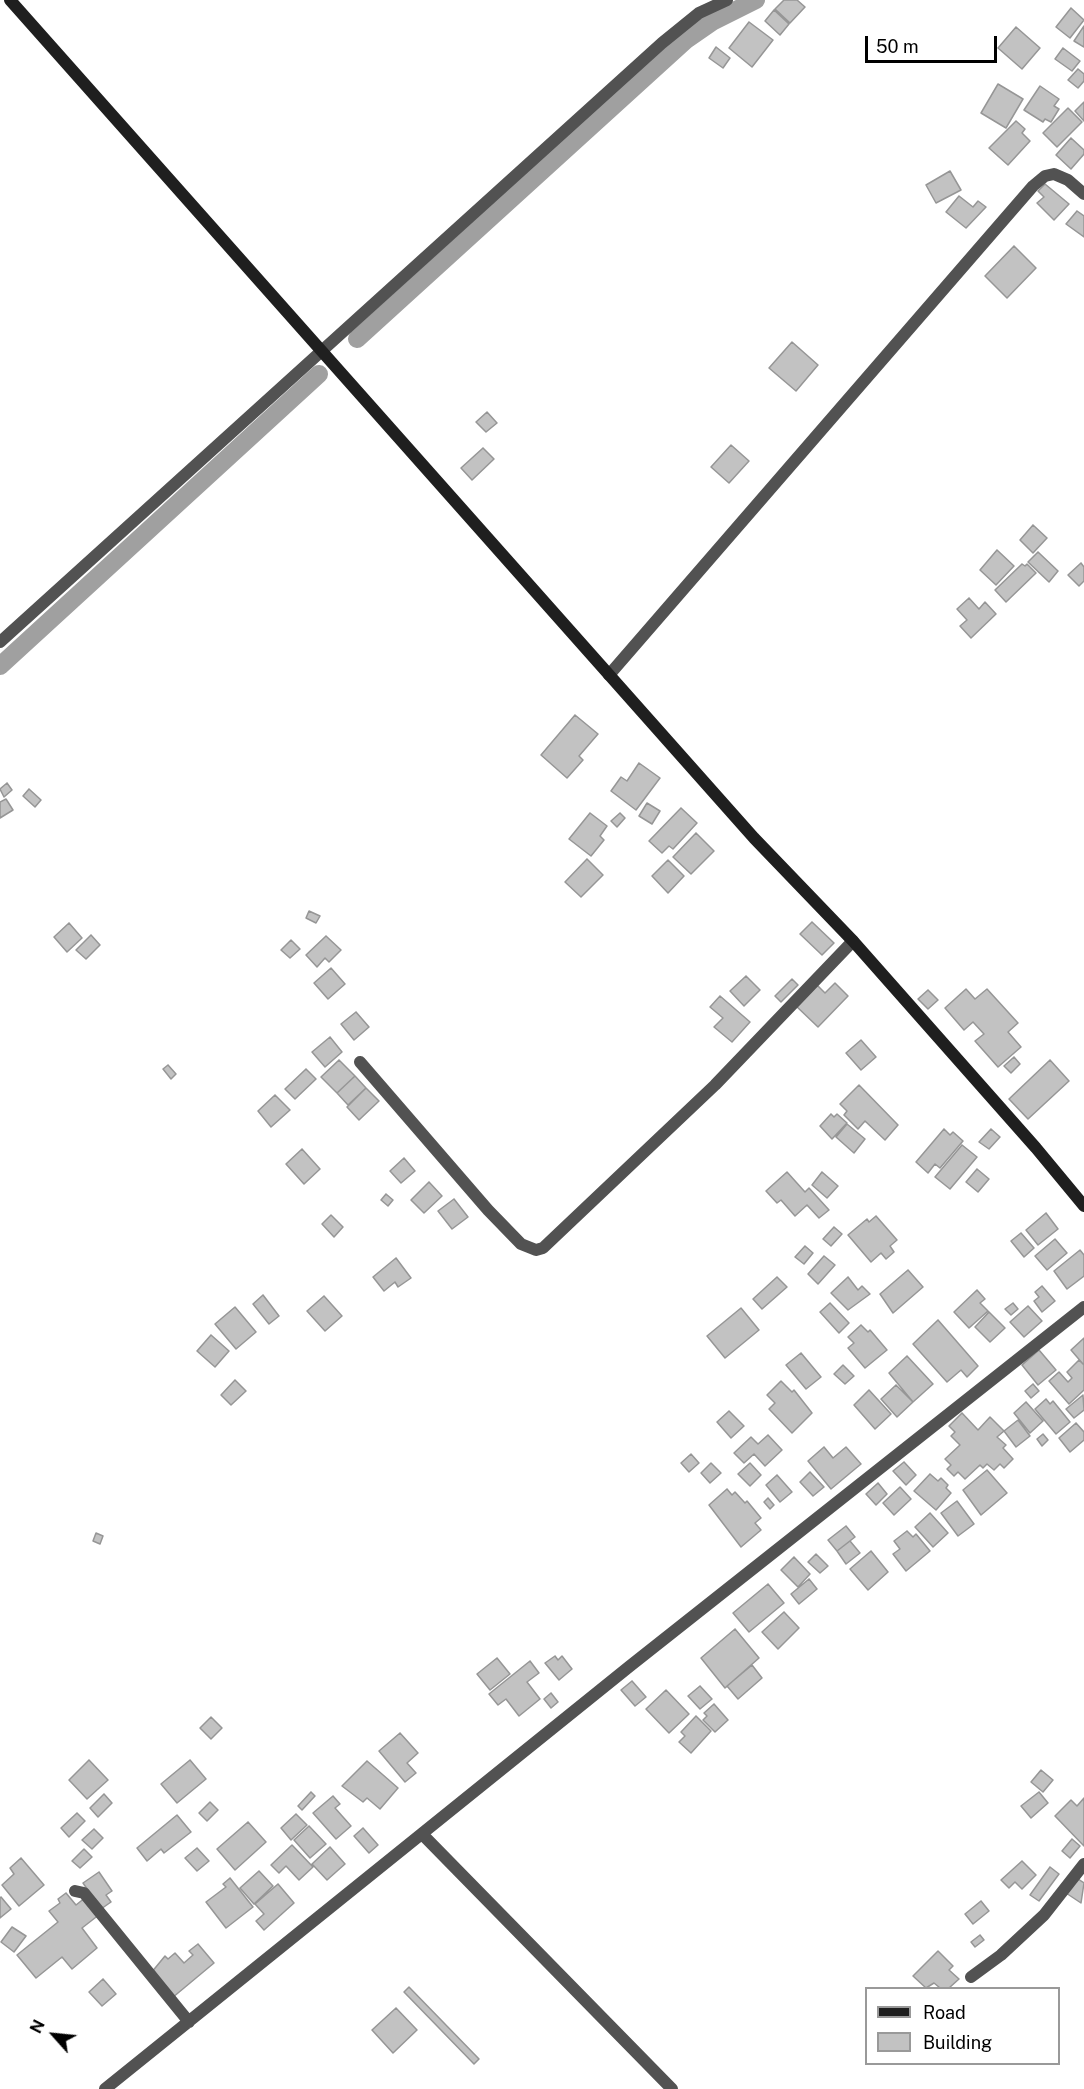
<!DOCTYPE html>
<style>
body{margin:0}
#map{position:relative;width:1084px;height:2089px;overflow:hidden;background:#fff;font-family:"Public Sans",sans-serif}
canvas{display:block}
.legend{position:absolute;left:865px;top:1987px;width:195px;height:78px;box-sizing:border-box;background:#fff;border:2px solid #999;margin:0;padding:8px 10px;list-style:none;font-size:18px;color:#000}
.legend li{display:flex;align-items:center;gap:12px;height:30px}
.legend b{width:30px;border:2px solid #999}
.north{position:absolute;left:24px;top:2005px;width:60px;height:60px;-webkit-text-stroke:4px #fff;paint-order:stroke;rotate:297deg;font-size:16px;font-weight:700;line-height:24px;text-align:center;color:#000}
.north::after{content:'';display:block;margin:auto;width:21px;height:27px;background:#000;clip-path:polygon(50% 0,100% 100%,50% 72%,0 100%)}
.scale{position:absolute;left:865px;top:36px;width:132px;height:27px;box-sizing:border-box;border:3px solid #000;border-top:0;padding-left:8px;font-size:18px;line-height:21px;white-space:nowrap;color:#000;-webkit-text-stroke:4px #fff;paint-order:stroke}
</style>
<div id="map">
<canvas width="1084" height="2089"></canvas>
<ul class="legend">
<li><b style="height:8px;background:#1f1f1f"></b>Road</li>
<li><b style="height:16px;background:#c2c2c2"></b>Building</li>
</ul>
<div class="north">N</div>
<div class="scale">50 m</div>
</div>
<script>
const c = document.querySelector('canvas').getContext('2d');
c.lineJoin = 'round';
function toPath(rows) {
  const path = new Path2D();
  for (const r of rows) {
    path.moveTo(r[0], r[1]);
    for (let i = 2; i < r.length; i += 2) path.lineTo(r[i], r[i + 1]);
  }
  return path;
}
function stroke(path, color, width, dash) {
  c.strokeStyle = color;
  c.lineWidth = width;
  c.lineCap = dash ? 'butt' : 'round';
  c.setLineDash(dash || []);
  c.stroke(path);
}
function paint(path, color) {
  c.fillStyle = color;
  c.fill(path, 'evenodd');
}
const canal = toPath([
 [357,339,686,40,712,22,756,0],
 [0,666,319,374]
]);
const building = toPath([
 [784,0,797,0,805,7,790,23,775,9,784,0],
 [1071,8,1084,20,1070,38,1056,27,1071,8],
 [774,10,789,24,780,35,765,21,774,10],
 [749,22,773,40,752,67,729,48,749,22],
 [1084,26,1084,47,1074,41,1084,26],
 [1016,27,1040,48,1022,69,998,48,1016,27],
 [716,47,730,58,723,68,709,58,716,47],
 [1063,48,1080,61,1072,71,1055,59,1063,48],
 [1078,69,1084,74,1084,81,1078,88,1068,80,1078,69],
 [998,84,1023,99,1006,128,981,113,998,84],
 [1040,86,1059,99,1054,106,1059,109,1051,122,1045,119,1043,122,1024,110,1040,86],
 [1084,102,1084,121,1075,111,1084,102],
 [1068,108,1082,122,1057,147,1043,133,1068,108],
 [1016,121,1025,129,1022,133,1030,141,1008,165,989,148,1016,121],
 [1071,138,1084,150,1084,154,1071,169,1056,155,1071,138],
 [950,171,961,190,936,203,926,185,950,171],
 [1045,184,1069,204,1054,220,1037,203,1044,197,1038,191,1045,184],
 [959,196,973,207,978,201,986,207,966,228,946,212,959,196],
 [1077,211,1084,216,1084,237,1066,224,1077,211],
 [1014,246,1036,268,1007,298,985,276,1014,246],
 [792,342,818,365,796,391,769,368,792,342],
 [487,412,497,423,486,432,476,422,487,412],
 [731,445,749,461,729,483,711,467,731,445],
 [483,448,494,459,472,480,461,468,483,448],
 [1033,525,1047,538,1033,553,1020,540,1033,525],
 [997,550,1014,566,996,585,980,570,997,550],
 [1038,552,1058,571,1049,582,1028,562,1038,552],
 [1081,563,1084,567,1084,581,1079,586,1068,575,1081,563],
 [1022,564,1025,566,1027,564,1036,573,1006,602,995,590,1022,564],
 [969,598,979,609,985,602,996,614,971,638,960,626,967,620,957,609,969,598],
 [575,715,598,734,579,756,583,760,567,778,541,755,575,715],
 [639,763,660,778,636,810,611,791,621,777,627,781,639,763],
 [7,783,12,790,4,797,0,789,7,783],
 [29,789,41,800,35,807,23,796,29,789],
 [6,799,13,810,0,818,0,802,6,799],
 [647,803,660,811,652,824,639,816,647,803],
 [681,808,697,823,673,849,669,846,662,853,649,841,681,808],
 [590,813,607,826,600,836,604,840,591,856,569,839,590,813],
 [620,813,625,818,617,827,611,821,620,813],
 [696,833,714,851,691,874,673,857,696,833],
 [587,859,603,875,581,897,565,882,587,859],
 [668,860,684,876,668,893,652,876,668,860],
 [309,911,320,916,316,923,306,918,309,911],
 [812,922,834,943,822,955,800,934,812,922],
 [69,923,82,938,67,952,54,937,69,923],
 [91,935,100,945,86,959,76,950,91,935],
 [326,936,341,950,329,962,325,958,317,967,306,955,326,936],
 [291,940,300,949,290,958,281,950,291,940],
 [331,968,345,984,328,999,314,983,331,968],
 [746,976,760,990,744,1006,730,991,746,976],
 [792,979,798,985,781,1002,775,996,792,979],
 [835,983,848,996,818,1027,795,1005,816,984,825,993,835,983],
 [966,989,975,999,987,989,1018,1023,1008,1032,1021,1047,998,1067,975,1041,984,1034,973,1022,964,1030,945,1008,966,989],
 [928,990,938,1000,928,1009,918,999,928,990],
 [720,996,750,1022,732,1042,714,1027,723,1018,710,1007,720,996],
 [356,1012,369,1027,354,1040,341,1024,356,1012],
 [330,1037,342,1052,325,1067,312,1052,330,1037],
 [861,1040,876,1057,861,1070,846,1053,861,1040],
 [1014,1057,1020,1064,1011,1073,1004,1066,1014,1057],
 [339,1060,355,1076,337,1093,321,1077,339,1060],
 [1050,1060,1069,1081,1028,1119,1009,1099,1050,1060],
 [168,1065,176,1074,171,1079,163,1069,168,1065],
 [306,1069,316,1079,295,1099,285,1089,306,1069],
 [355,1076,366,1088,348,1105,337,1093,355,1076],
 [859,1085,898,1125,885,1140,865,1121,858,1129,844,1115,847,1111,840,1104,859,1085],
 [366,1088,379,1101,359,1120,347,1107,366,1088],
 [275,1095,290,1110,271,1127,258,1111,275,1095],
 [831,1114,834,1117,837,1114,847,1123,832,1139,820,1126,831,1114],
 [847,1124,865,1139,854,1153,836,1137,847,1124],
 [944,1129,950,1135,953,1132,963,1141,940,1168,935,1164,928,1173,916,1162,944,1129],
 [991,1129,1000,1137,989,1149,979,1142,991,1129],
 [962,1145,977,1157,950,1189,935,1177,962,1145],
 [302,1149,320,1169,304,1184,286,1164,302,1149],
 [404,1158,415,1171,401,1183,390,1171,404,1158],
 [977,1169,989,1179,978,1192,966,1182,977,1169],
 [787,1172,805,1192,809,1188,829,1210,819,1218,807,1205,795,1216,781,1200,777,1203,766,1191,787,1172],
 [822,1172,838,1186,827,1198,812,1185,822,1172],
 [429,1182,442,1196,424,1213,411,1200,429,1182],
 [386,1194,393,1200,388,1206,381,1200,386,1194],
 [454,1199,468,1217,452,1229,438,1211,454,1199],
 [1046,1213,1058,1229,1038,1245,1026,1230,1046,1213],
 [331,1215,343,1227,334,1237,322,1224,331,1215],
 [876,1216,897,1240,890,1246,894,1252,886,1259,881,1253,871,1262,848,1235,867,1219,869,1222,876,1216],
 [834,1227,842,1234,831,1246,823,1239,834,1227],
 [1021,1233,1034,1248,1024,1257,1011,1241,1021,1233],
 [1055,1239,1067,1253,1047,1270,1035,1256,1055,1239],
 [805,1246,813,1253,804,1264,795,1257,805,1246],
 [1080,1250,1084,1255,1084,1276,1067,1289,1054,1271,1080,1250],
 [824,1256,835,1265,818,1284,808,1274,824,1256],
 [396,1258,411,1278,398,1287,395,1282,384,1291,373,1277,396,1258],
 [908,1270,923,1287,893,1313,880,1294,908,1270],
 [777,1277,787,1287,762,1309,753,1299,777,1277],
 [848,1277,858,1290,862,1286,870,1294,848,1310,831,1293,848,1277],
 [1042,1286,1055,1301,1042,1312,1034,1301,1039,1297,1035,1292,1042,1286],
 [977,1290,985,1299,980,1303,988,1311,969,1328,954,1312,977,1290],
 [263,1295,279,1316,269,1324,253,1304,263,1295],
 [324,1296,342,1316,325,1331,307,1311,324,1296],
 [830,1303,849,1323,839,1333,820,1312,830,1303],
 [1013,1303,1018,1309,1011,1315,1005,1309,1013,1303],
 [1028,1306,1042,1321,1024,1337,1010,1322,1028,1306],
 [235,1307,256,1332,236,1349,215,1324,235,1307],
 [741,1308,759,1330,725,1358,707,1336,741,1308],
 [989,1312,1005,1328,990,1342,975,1327,989,1312],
 [938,1320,978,1366,967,1377,961,1370,947,1382,913,1344,938,1320],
 [861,1325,868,1332,870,1330,887,1350,865,1368,848,1348,854,1343,848,1337,861,1325],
 [211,1335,229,1351,215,1367,197,1351,211,1335],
 [1084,1338,1084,1363,1083,1364,1071,1350,1084,1338],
 [1039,1350,1056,1370,1038,1385,1022,1365,1039,1350],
 [801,1353,821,1377,806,1389,786,1365,801,1353],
 [907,1356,933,1384,913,1402,889,1373,907,1356],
 [1079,1360,1084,1365,1084,1390,1069,1404,1049,1381,1059,1372,1068,1382,1072,1378,1067,1372,1079,1360],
 [843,1365,854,1376,845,1384,834,1374,843,1365],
 [235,1380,246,1391,231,1405,221,1395,235,1380],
 [781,1381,792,1392,794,1390,812,1413,792,1433,769,1409,775,1403,767,1395,781,1381],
 [1033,1384,1039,1391,1031,1398,1025,1391,1033,1384],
 [896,1385,913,1402,897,1417,881,1399,896,1385],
 [869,1390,891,1414,875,1429,854,1405,869,1390],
 [1083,1395,1084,1410,1074,1418,1066,1409,1083,1395],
 [1046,1399,1050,1404,1053,1401,1070,1422,1056,1434,1035,1409,1046,1399],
 [1026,1402,1043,1421,1030,1433,1014,1413,1026,1402],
 [729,1411,744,1426,731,1438,717,1422,729,1411],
 [962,1413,978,1430,990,1417,1004,1431,997,1437,1006,1445,1003,1448,1013,1459,1004,1468,1000,1464,994,1470,987,1464,983,1468,980,1465,965,1479,958,1472,954,1476,947,1469,951,1465,945,1459,960,1445,951,1436,955,1432,949,1426,962,1413],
 [1018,1420,1030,1436,1016,1447,1004,1431,1018,1420],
 [1076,1423,1084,1432,1084,1440,1070,1452,1059,1438,1076,1423],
 [1043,1434,1048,1440,1042,1446,1037,1439,1043,1434],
 [768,1435,782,1450,765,1466,754,1454,744,1463,734,1453,751,1437,758,1444,768,1435],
 [824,1447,833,1458,846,1447,861,1464,831,1489,808,1461,824,1447],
 [691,1454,699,1463,689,1472,681,1463,691,1454],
 [904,1462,916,1475,906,1485,893,1471,904,1462],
 [711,1463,721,1473,710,1483,701,1473,711,1463],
 [750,1463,761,1475,750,1486,738,1474,750,1463],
 [987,1470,1007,1493,981,1515,963,1490,987,1470],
 [810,1472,824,1487,813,1496,800,1482,810,1472],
 [930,1474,938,1481,941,1478,948,1485,946,1488,951,1493,936,1510,914,1491,930,1474],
 [777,1475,792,1492,780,1502,766,1485,777,1475],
 [878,1483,887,1494,876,1505,866,1494,878,1483],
 [900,1487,911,1499,894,1515,883,1503,900,1487],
 [727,1489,732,1495,735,1492,745,1503,747,1501,761,1518,755,1523,761,1530,741,1547,709,1505,727,1489],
 [768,1498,774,1505,770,1509,764,1502,768,1498],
 [957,1501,974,1524,958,1536,941,1513,957,1501],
 [930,1513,948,1533,933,1547,915,1527,930,1513],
 [846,1526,855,1537,837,1551,828,1540,846,1526],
 [907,1531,913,1537,916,1534,930,1551,906,1571,893,1554,900,1549,894,1541,907,1531],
 [96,1533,103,1536,100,1544,93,1541,96,1533],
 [850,1541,860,1553,846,1564,837,1551,850,1541],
 [871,1551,888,1572,868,1590,850,1569,871,1551],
 [816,1554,828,1566,820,1573,808,1562,816,1554],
 [794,1557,810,1574,798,1587,781,1570,794,1557],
 [809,1579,817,1589,799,1604,791,1594,809,1579],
 [768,1584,784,1603,749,1632,733,1613,768,1584],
 [784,1612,799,1628,778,1649,762,1632,784,1612],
 [735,1629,759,1658,725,1688,701,1658,735,1629],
 [555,1656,558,1660,562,1656,572,1669,559,1680,545,1663,555,1656],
 [497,1658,510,1674,490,1690,477,1674,497,1658],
 [530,1661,539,1673,527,1682,540,1699,519,1716,506,1699,498,1705,489,1694,530,1661],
 [752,1665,762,1678,738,1699,727,1686,752,1665],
 [632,1681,646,1697,635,1706,621,1690,632,1681],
 [700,1686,712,1699,700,1709,688,1696,700,1686],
 [666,1690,689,1714,669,1733,646,1709,666,1690],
 [551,1693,558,1702,551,1708,544,1699,551,1693],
 [714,1704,728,1720,715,1732,703,1720,707,1716,704,1713,714,1704],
 [696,1716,711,1731,691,1753,679,1742,685,1736,681,1732,696,1716],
 [211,1717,222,1728,211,1739,200,1728,211,1717],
 [400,1733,418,1753,407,1763,416,1773,405,1782,379,1751,400,1733],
 [89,1760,108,1780,87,1799,69,1780,89,1760],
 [190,1760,206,1779,177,1803,161,1784,190,1760],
 [367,1761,398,1788,380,1809,367,1798,363,1802,342,1786,367,1761],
 [1041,1770,1053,1780,1043,1792,1031,1782,1041,1770],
 [311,1792,315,1796,302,1810,298,1806,311,1792],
 [1039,1792,1048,1803,1031,1818,1021,1806,1039,1792],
 [104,1794,112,1803,98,1817,90,1808,104,1794],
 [333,1796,340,1804,335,1808,351,1826,336,1839,313,1813,333,1796],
 [1084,1798,1084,1846,1055,1816,1071,1800,1077,1806,1084,1798],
 [210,1802,218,1810,207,1821,199,1813,210,1802],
 [77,1813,85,1821,69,1837,61,1828,77,1813],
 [296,1814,307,1825,291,1840,281,1828,296,1814],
 [177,1815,191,1832,164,1853,161,1849,147,1861,137,1848,177,1815],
 [248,1822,266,1842,235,1870,217,1849,248,1822],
 [309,1826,326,1844,310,1858,294,1840,309,1826],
 [363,1828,378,1845,369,1853,354,1836,363,1828],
 [94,1829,103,1838,92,1849,82,1840,94,1829],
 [1072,1839,1080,1846,1070,1858,1062,1851,1072,1839],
 [292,1845,313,1867,299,1880,286,1866,279,1873,271,1865,292,1845],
 [330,1847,345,1864,327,1880,312,1864,330,1847],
 [197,1848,209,1861,197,1871,185,1858,197,1848],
 [84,1849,92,1857,80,1868,72,1861,84,1849],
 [21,1858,44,1885,19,1906,2,1885,14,1874,10,1868,21,1858],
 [1022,1861,1036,1875,1022,1889,1015,1882,1009,1888,1001,1880,1022,1861],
 [1050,1867,1059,1874,1039,1901,1030,1895,1050,1867],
 [259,1871,273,1886,254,1904,240,1888,259,1871],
 [99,1872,112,1891,106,1895,111,1902,101,1909,83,1883,99,1872],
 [1075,1877,1084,1883,1081,1903,1066,1893,1075,1877],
 [230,1878,253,1907,226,1928,206,1902,226,1887,223,1884,230,1878],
 [278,1884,294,1903,264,1930,256,1921,264,1914,255,1904,278,1884],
 [66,1893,76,1905,86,1897,100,1914,82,1928,97,1948,72,1969,62,1957,36,1978,17,1955,58,1922,49,1911,60,1903,58,1899,66,1893],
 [1,1897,11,1909,0,1918,0,1898,1,1897],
 [981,1901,989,1911,973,1924,965,1914,981,1901],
 [12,1927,26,1936,14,1952,1,1942,12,1927],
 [980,1935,984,1940,975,1947,971,1942,980,1935],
 [198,1944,214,1963,172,1998,151,1973,165,1956,168,1959,175,1953,184,1963,193,1955,189,1951,198,1944],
 [938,1951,953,1966,949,1970,959,1979,949,1988,940,1988,934,1983,926,1988,913,1976,938,1951],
 [103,1979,116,1994,102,2006,89,1992,103,1979],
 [409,1987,479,2059,474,2064,404,1992,409,1987],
 [396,2008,417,2030,393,2053,372,2030,396,2008]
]);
const street = toPath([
 [0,642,662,43,699,13,727,0],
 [609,675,1033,186,1045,176,1054,174,1068,180,1084,194],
 [360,1062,488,1210,521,1244,536,1250,543,1248,715,1085,853,941],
 [422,1834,672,2089],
 [75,1891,84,1893,189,2022],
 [971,1977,1001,1955,1044,1915,1084,1864],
 [105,2089,630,1666,1084,1307]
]);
const secondary = toPath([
 [10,0,754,838,853,941,1036,1148,1084,1206]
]);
stroke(canal, '#a0a0a0', 18);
paint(building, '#c2c2c2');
stroke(building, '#969696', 1.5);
stroke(street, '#525252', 12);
stroke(secondary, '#1f1f1f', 12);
</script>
